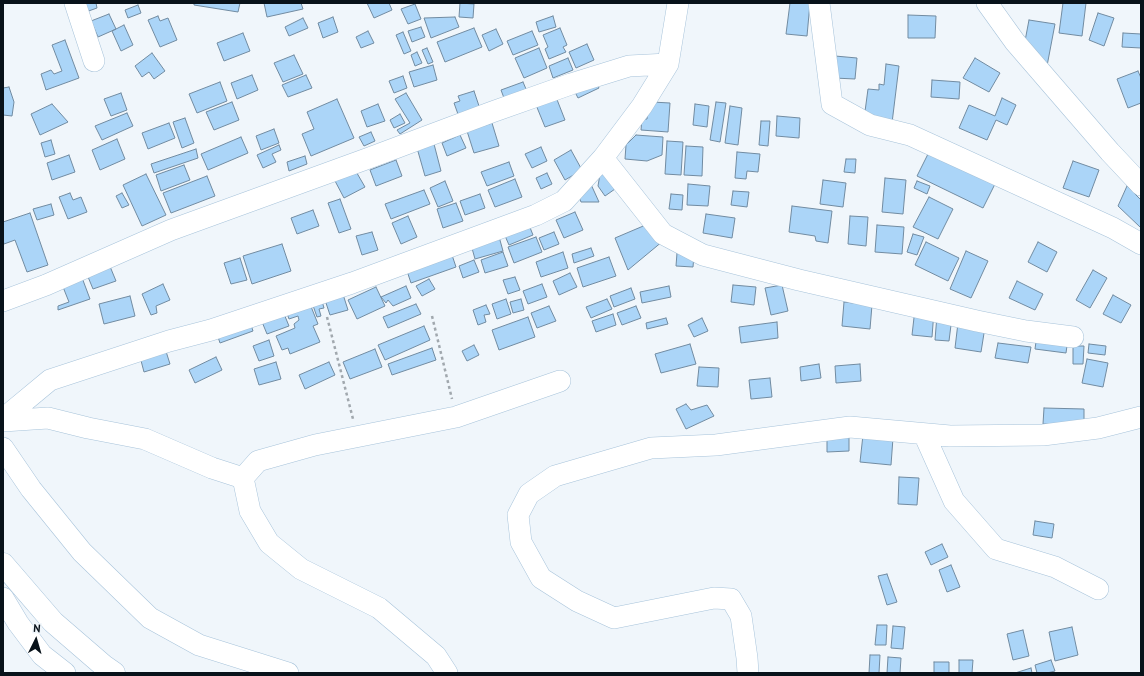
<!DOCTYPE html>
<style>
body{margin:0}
#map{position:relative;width:1144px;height:676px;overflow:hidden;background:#f0f6fb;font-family:"PT Sans",sans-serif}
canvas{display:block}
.frame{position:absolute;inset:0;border:4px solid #08121a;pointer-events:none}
.north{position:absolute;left:16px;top:620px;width:40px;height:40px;-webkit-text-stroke:3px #f0f6fb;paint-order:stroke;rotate:5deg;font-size:11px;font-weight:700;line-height:16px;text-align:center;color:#08121a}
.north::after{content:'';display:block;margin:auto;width:14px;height:18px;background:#08121a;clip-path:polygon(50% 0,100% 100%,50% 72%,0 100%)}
</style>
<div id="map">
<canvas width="1144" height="676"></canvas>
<div class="frame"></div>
<div class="north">N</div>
</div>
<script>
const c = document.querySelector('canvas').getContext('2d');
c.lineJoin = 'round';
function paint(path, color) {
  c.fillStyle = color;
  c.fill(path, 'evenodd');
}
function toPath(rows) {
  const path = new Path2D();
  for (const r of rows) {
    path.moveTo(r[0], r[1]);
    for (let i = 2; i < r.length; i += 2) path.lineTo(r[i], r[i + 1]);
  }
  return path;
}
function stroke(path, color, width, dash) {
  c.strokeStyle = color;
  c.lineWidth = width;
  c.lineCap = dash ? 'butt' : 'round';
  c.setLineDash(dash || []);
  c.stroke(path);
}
const building = toPath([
 [79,3,96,3,97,8,83,13,79,3],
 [194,3,240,3,238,12,194,5,194,3],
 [264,3,301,3,303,9,267,17,264,3],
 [367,3,389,3,392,10,374,18,367,3],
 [460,3,474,4,473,18,459,17,460,3],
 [790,3,810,3,807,36,786,34,790,3],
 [1063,3,1086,3,1082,36,1059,33,1063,3],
 [415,4,421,19,408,24,401,9,415,4],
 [138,5,141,13,128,18,125,10,138,5],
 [1098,13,1114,18,1104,46,1089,40,1098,13],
 [109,14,116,29,98,37,91,21,109,14],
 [908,15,936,16,935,38,908,38,908,15],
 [158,16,160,21,168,18,177,40,160,47,148,20,158,16],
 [553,16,556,27,539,32,536,22,553,16],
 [333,17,338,32,323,38,318,23,333,17],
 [455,17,459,27,431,38,424,18,455,17],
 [303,18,308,28,289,36,285,27,303,18],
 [1029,20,1055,24,1047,66,1025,41,1029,20],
 [124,25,133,45,121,51,112,31,124,25],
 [421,27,425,37,412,42,408,31,421,27],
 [474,28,482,47,445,62,437,42,474,28],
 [560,28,567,45,563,47,566,52,549,59,545,49,548,47,543,35,560,28],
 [496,29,503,44,489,51,482,35,496,29],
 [368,31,374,43,361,48,356,37,368,31],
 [532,31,538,45,513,55,507,41,532,31],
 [403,32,411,51,404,54,396,35,403,32],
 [243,33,250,51,224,61,217,43,243,33],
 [1123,33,1141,34,1141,48,1122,47,1123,33],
 [65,40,79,78,46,90,41,74,51,70,54,74,62,71,52,45,65,40],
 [587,44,594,60,576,68,569,52,587,44],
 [427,48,433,62,428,64,422,50,427,48],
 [539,48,547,68,524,78,515,58,539,48],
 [417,52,422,63,415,66,411,55,417,52],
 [152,53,165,71,154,79,149,72,142,77,135,66,152,53],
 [294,55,303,74,283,82,274,63,294,55],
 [835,56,857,58,855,79,834,78,835,56],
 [568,58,573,70,553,78,549,66,568,58],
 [975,58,1000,73,989,92,963,78,975,58],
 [886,64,899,66,892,123,864,119,868,89,879,90,879,84,884,85,886,64],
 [433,65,437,80,414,87,409,72,433,65],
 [1138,71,1141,78,1141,103,1128,108,1117,79,1138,71],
 [252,75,258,90,237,99,231,83,252,75],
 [306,75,312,88,288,97,282,85,306,75],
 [403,76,407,88,394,93,389,81,403,76],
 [594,78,599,88,578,98,573,88,594,78],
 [932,80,960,82,959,99,931,97,932,80],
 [220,82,227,101,197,113,189,94,220,82],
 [523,82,526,89,504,98,501,90,523,82],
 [9,87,14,102,12,116,3,115,3,88,9,87],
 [474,91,480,109,459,117,454,103,460,101,458,96,474,91],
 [121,93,127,110,111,116,104,99,121,93],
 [406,93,422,120,400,134,397,130,410,123,395,99,406,93],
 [556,97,565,120,545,127,536,105,556,97],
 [1002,98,1016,105,1007,125,996,120,987,140,959,128,969,105,995,116,1002,98],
 [337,99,354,138,311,156,302,134,314,129,307,112,337,99],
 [232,102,239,120,214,130,206,112,232,102],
 [652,102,670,103,668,132,641,130,642,119,647,119,648,109,652,102],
 [716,102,726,103,720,142,710,140,716,102],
 [52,104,68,122,40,135,31,114,52,104],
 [378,104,385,121,367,127,361,111,378,104],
 [695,104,709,106,707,127,693,125,695,104],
 [730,106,742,108,738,145,725,143,730,106],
 [127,113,133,126,102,140,95,126,127,113],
 [400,114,405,123,394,128,390,120,400,114],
 [777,116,800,118,799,138,776,136,777,116],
 [185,118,194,143,182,148,173,122,185,118],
 [761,121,770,121,768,146,759,145,761,121],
 [169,123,175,138,148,149,142,133,169,123],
 [492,123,499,146,474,153,467,131,492,123],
 [274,129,279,143,261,150,256,136,274,129],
 [371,132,375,141,364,146,359,137,371,132],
 [460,135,466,148,447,156,442,143,460,135],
 [636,135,663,137,662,155,647,161,625,159,626,145,636,135],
 [241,137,248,153,208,170,201,154,241,137],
 [117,139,125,159,100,170,92,150,117,139],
 [51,140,55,154,45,157,41,143,51,140],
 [667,141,683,142,681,175,665,174,667,141],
 [434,144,441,171,425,176,417,148,434,144],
 [279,145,281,150,272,154,276,162,263,168,257,155,279,145],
 [686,146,703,147,702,176,684,175,686,146],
 [541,147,547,161,532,168,525,154,541,147],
 [196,149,198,158,154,173,151,164,196,149],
 [571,150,582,170,565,180,554,160,571,150],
 [737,152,760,154,758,172,747,171,746,179,735,178,737,152],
 [929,152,995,184,983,208,917,176,929,152],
 [69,155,75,172,52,180,47,163,69,155],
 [305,156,307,164,289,171,287,162,305,156],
 [846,159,856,159,855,173,844,172,846,159],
 [396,160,402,176,376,186,370,170,396,160],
 [1073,161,1099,170,1089,197,1063,188,1073,161],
 [509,162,514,176,487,186,481,172,509,162],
 [184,165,190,180,161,191,156,175,184,165],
 [354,168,365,187,344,198,334,179,354,168],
 [601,168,615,189,605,196,598,186,601,168],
 [547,173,552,184,541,189,536,178,547,173],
 [146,174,166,215,142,226,123,185,146,174],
 [207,176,215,196,171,213,163,193,207,176],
 [885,178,906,180,903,214,882,212,885,178],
 [515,179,522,197,495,207,488,190,515,179],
 [589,180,599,202,581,202,576,189,589,180],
 [823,180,846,183,843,207,820,204,823,180],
 [445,181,453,201,438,207,430,188,445,181],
 [917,181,930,186,927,194,914,188,917,181],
 [688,184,710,186,708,206,687,205,688,184],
 [1127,186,1141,200,1141,226,1140,227,1118,206,1127,186],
 [424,190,430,204,391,219,385,204,424,190],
 [733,191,749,192,747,207,731,205,733,191],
 [70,193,73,200,81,197,87,212,68,219,59,197,70,193],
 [122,193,129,205,122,208,116,196,122,193],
 [480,194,485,208,465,215,460,201,480,194],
 [671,194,683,195,682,210,669,209,671,194],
 [929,197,953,209,938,239,913,227,929,197],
 [340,199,351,229,339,233,328,203,340,199],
 [456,203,463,221,443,228,437,209,456,203],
 [51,204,54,215,37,220,33,209,51,204],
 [792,206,832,211,828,243,816,241,815,236,789,232,792,206],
 [313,210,319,226,297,234,291,218,313,210],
 [575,212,583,230,564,238,556,220,575,212],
 [30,213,48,265,27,272,15,240,4,244,3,240,3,222,30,213],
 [706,214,735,218,732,238,703,233,706,214],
 [408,216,417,237,401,244,392,223,408,216],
 [850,216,868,217,866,246,848,244,850,216],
 [527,220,533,235,509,245,502,229,527,220],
 [648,224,663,241,628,270,615,238,648,224],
 [877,225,904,227,902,254,875,252,877,225],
 [372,232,378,250,362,255,356,236,372,232],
 [554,232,559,244,544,250,539,238,554,232],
 [498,233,503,251,475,259,470,241,498,233],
 [913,234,924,237,917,255,907,252,913,234],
 [536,237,542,252,514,263,508,247,536,237],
 [926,242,959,258,948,281,915,265,926,242],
 [1038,242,1057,252,1047,272,1028,262,1038,242],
 [282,244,291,271,252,284,243,256,282,244],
 [591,248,594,256,574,263,572,254,591,248],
 [966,251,988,261,971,298,950,289,966,251],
 [503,252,508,266,485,273,481,260,503,252],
 [563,252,568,268,541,277,536,262,563,252],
 [677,253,694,255,693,267,676,266,677,253],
 [452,255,456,267,411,283,406,268,452,255],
 [609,257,616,276,583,287,577,268,609,257],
 [240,258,247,280,231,284,224,263,240,258],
 [474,260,479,272,463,278,459,266,474,260],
 [109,264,116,281,93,289,86,272,109,264],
 [1093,270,1107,278,1090,308,1076,300,1093,270],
 [570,273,577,287,559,295,553,281,570,273],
 [81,275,90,299,58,310,58,306,69,302,61,282,81,275],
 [515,277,520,290,508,294,503,280,515,277],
 [429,279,435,289,422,296,416,286,429,279],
 [1017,281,1043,294,1035,310,1009,298,1017,281],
 [163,284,170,300,156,306,157,313,151,315,142,294,163,284],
 [542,284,547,297,528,304,523,291,542,284],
 [733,285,756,287,754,305,731,302,733,285],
 [782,285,788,311,771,315,765,288,782,285],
 [406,286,411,298,393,306,388,300,386,303,381,297,406,286],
 [669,286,671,297,642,303,640,292,669,286],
 [376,287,385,306,357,319,348,300,376,287],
 [341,288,348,310,330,315,323,294,341,288],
 [631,288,635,299,614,307,610,296,631,288],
 [320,294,324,308,319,309,321,316,317,317,310,297,320,294],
 [1113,295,1131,305,1121,323,1103,314,1113,295],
 [130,296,135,316,104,324,99,304,130,296],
 [308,299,318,324,313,326,320,342,290,354,288,348,282,350,276,336,295,328,294,324,299,320,298,316,289,319,285,308,308,299],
 [506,299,511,314,497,319,492,304,506,299],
 [521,299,524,310,513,313,510,302,521,299],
 [607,299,612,309,591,318,586,307,607,299],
 [844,302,872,305,870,329,842,326,844,302],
 [416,304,421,314,388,328,383,317,416,304],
 [486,305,490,314,484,315,486,322,478,325,473,310,486,305],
 [549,306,556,321,537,328,531,313,549,306],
 [636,306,641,318,622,325,617,313,636,306],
 [282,309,289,326,267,334,260,317,282,309],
 [915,309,934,311,932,337,912,335,915,309],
 [613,314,616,325,596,332,592,321,613,314],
 [937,315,952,317,949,341,935,340,937,315],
 [528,317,535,337,499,350,492,330,528,317],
 [666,318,668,324,647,329,646,323,666,318],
 [702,318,708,331,694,337,688,325,702,318],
 [249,319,253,331,220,343,216,331,249,319],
 [777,322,778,338,741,343,739,327,777,322],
 [958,323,985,327,981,352,955,348,958,323],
 [424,326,430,340,385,360,378,345,424,326],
 [1037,334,1068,338,1066,353,1035,349,1037,334],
 [269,340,274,356,259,361,253,346,269,340],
 [998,343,1031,347,1028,363,995,358,998,343],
 [690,344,696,364,661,373,655,354,690,344],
 [1089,344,1106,346,1105,355,1088,353,1089,344],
 [164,345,170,364,144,372,139,353,164,345],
 [474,345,479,355,467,361,462,351,474,345],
 [1073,346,1084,346,1083,364,1073,364,1073,346],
 [432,348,436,360,392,375,388,364,432,348],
 [375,349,382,367,350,379,343,362,375,349],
 [216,357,222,370,195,383,189,370,216,357],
 [1087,359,1108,363,1103,387,1082,383,1087,359],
 [276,362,281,379,259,385,254,369,276,362],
 [329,362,335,375,305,389,299,375,329,362],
 [819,364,821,378,801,381,800,367,819,364],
 [860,364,861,381,836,383,835,366,860,364],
 [699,367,719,368,718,387,697,386,699,367],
 [770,378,772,397,751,399,749,380,770,378],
 [686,404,691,410,707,405,714,416,686,429,676,409,686,404],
 [1044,408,1084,409,1084,425,1043,424,1044,408],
 [827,434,849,434,849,451,827,452,827,434],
 [863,435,893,438,891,465,860,462,863,435],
 [899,477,919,478,917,505,898,504,899,477],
 [1035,521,1054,524,1052,538,1033,535,1035,521],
 [942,544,948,557,931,565,925,552,942,544],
 [951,565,960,587,947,592,939,570,951,565],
 [887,574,897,602,887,605,878,576,887,574],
 [877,625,887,625,886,645,875,645,877,625],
 [893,626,905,627,903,649,891,648,893,626],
 [1072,627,1078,655,1055,661,1049,632,1072,627],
 [1023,630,1029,656,1013,660,1007,634,1023,630],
 [870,655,880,655,879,673,869,673,870,655],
 [888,657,901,658,900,673,887,673,888,657],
 [959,660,973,660,972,673,959,673,959,660],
 [1051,660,1055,671,1047,673,1037,673,1035,665,1051,660],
 [934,662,949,662,949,673,934,673,934,662],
 [1031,668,1032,673,1015,673,1031,668]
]);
const path = toPath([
 [432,316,452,399],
 [327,317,353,419]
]);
const minor = toPath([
 [75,3,94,61],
 [819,3,832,104,870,125,910,135,1113,228,1141,244],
 [987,3,1015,42,1110,152,1141,185],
 [603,158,663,234,703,255,799,280,977,321,1026,331,1073,337],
 [3,301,46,285,171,230,369,158,492,112,571,84,629,66,668,64],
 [3,419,50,380,169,341,211,330,352,283,536,215,564,201,603,158,642,106,668,64,678,3],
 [3,421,48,418,88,428,145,439,212,468,243,478,250,511,269,543,301,569,379,608,436,656,447,673],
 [924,434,954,501,996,549,1055,567,1098,589],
 [3,448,31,489,82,552,150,618,199,645,288,673],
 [243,478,258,461,315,445,456,417,560,381],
 [3,598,18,623,42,655,65,673],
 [748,673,747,658,741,616,731,599,714,598,614,618,577,601,541,578,521,542,518,515,529,494,555,476,651,448,716,445,850,427,950,436,1043,435,1098,428,1141,417]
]);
const tertiary = toPath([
 [3,564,53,622,104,666,114,673]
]);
paint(building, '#abd5f8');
stroke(building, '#718ba1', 1);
stroke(minor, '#a7c3da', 22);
stroke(tertiary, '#a7c3da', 23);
stroke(path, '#a1a8ae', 2.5, [3, 3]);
stroke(minor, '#fff', 21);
stroke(tertiary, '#fff', 22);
</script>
